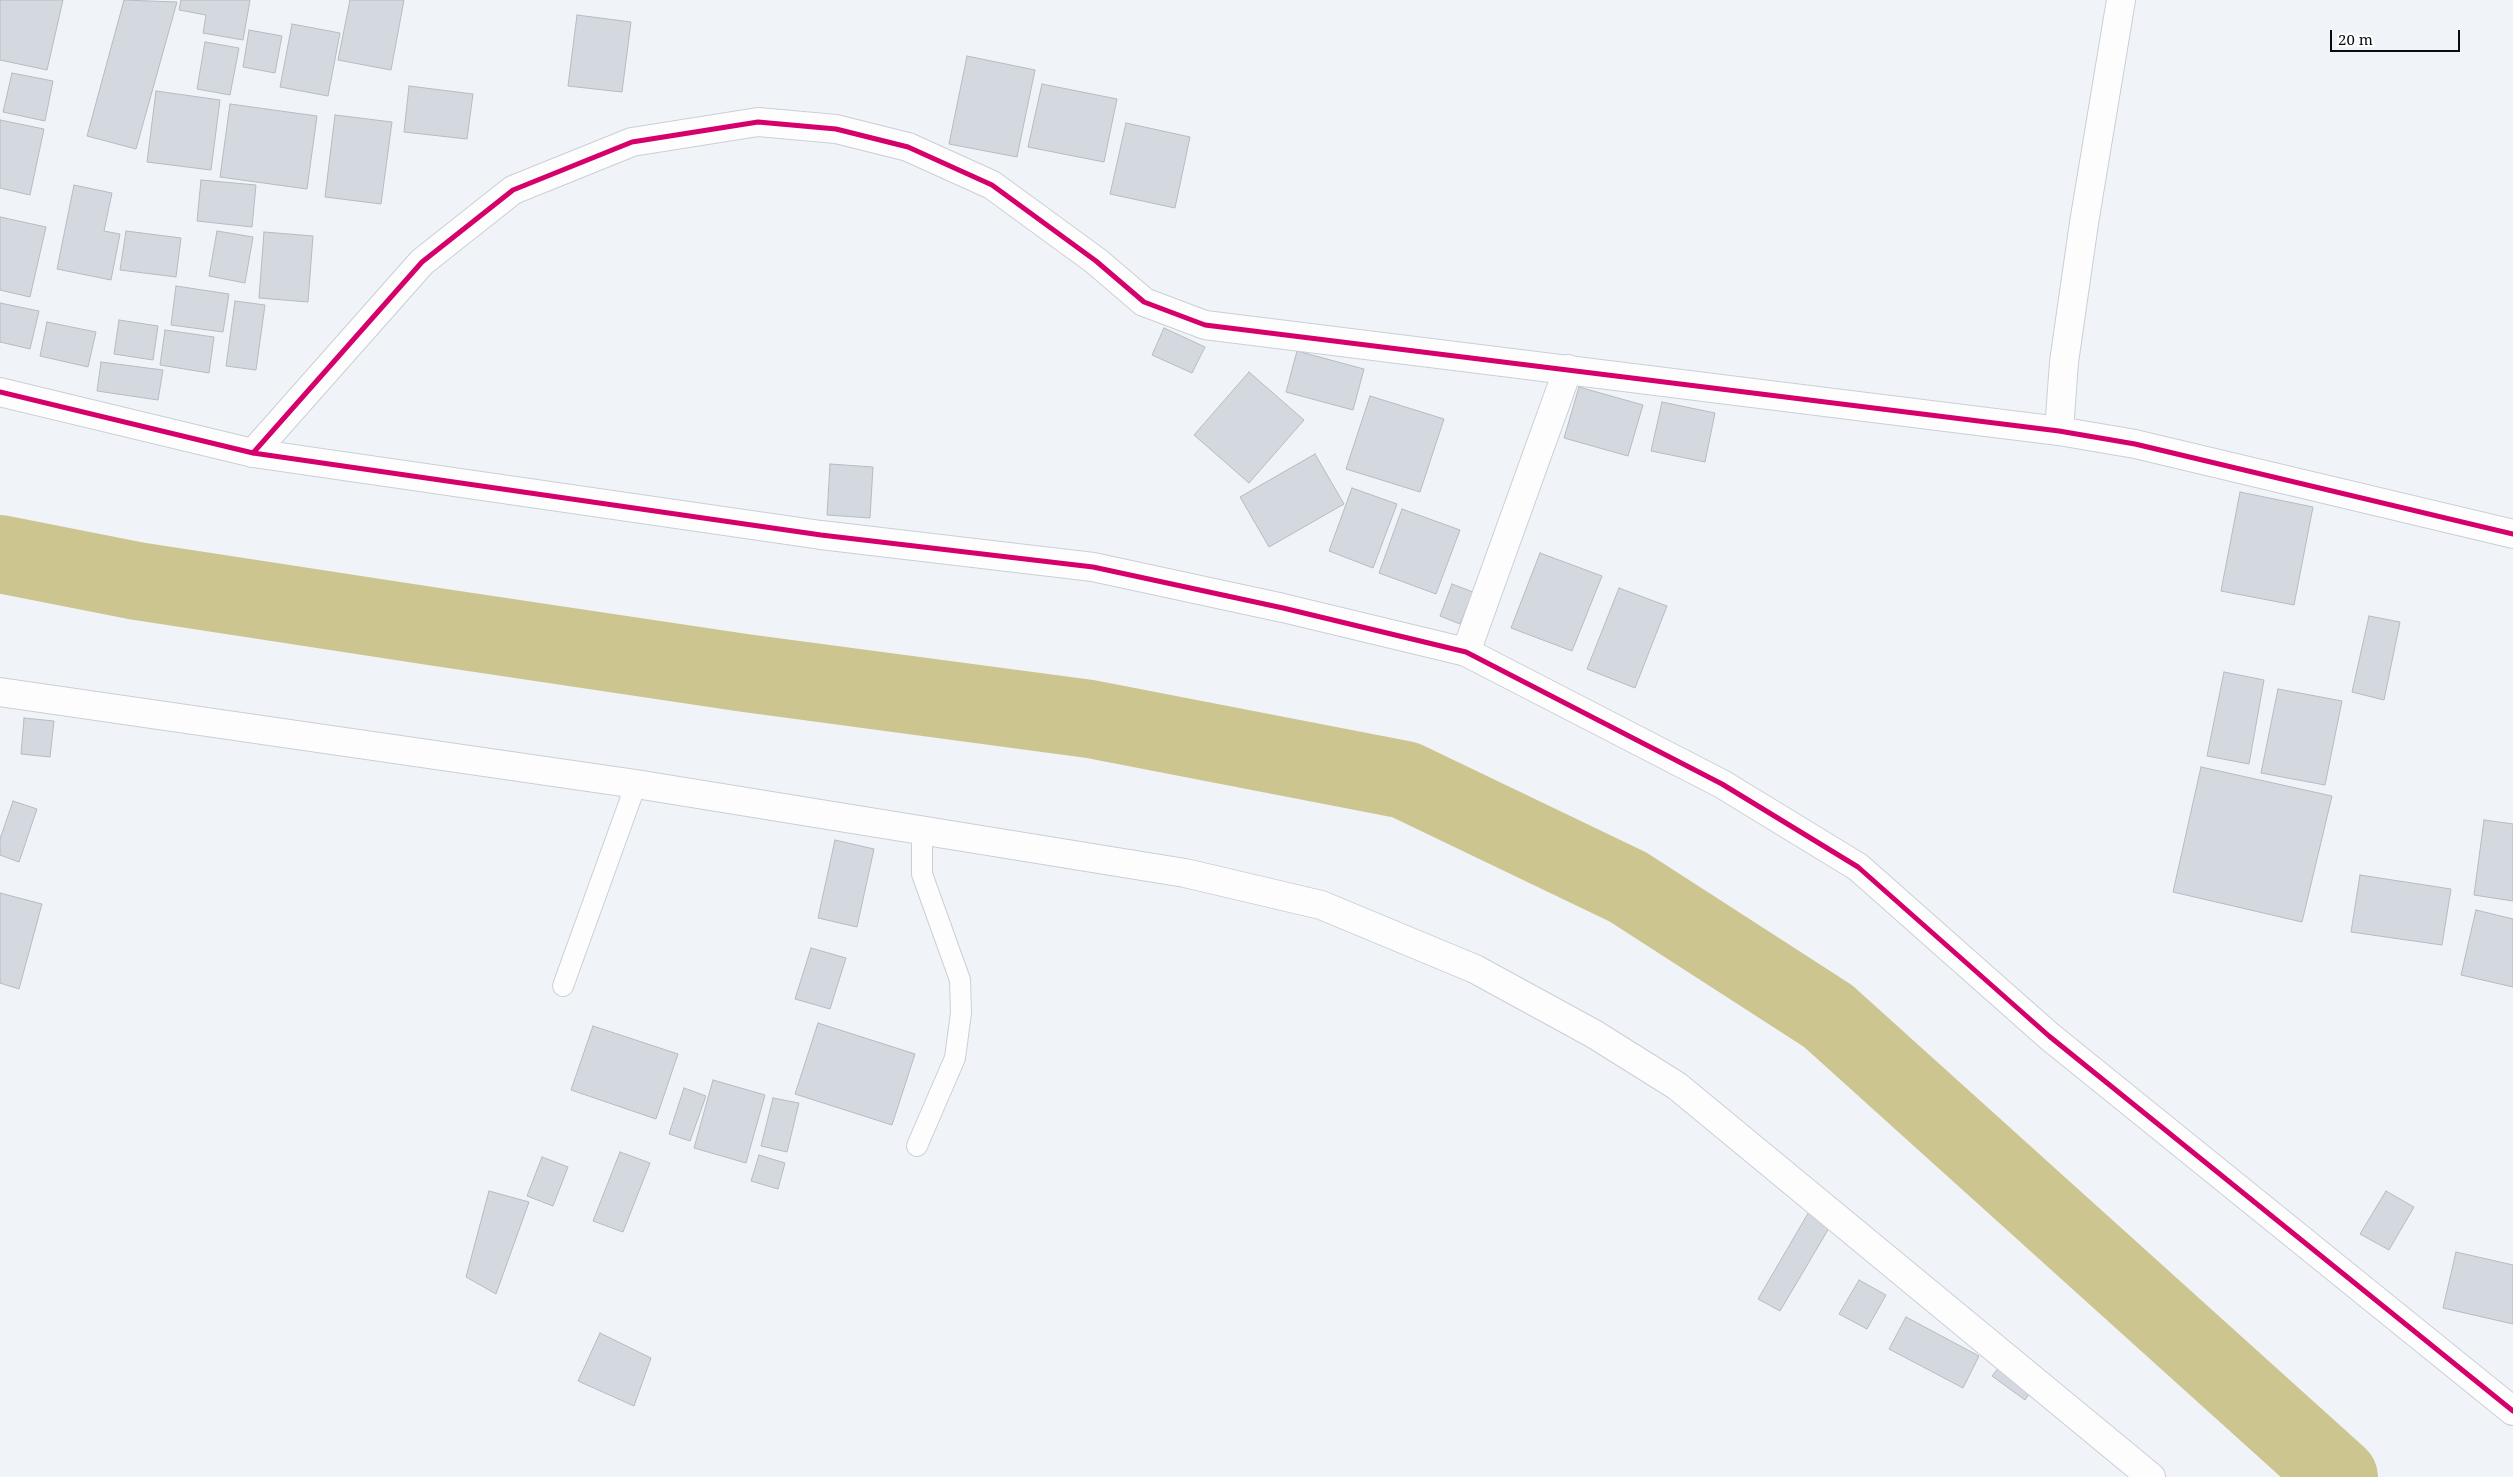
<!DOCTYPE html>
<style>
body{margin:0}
#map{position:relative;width:2513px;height:1477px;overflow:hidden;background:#f0f4f9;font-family:"Noto Serif",serif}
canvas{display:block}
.scale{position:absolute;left:2330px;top:30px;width:130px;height:22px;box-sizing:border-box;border:2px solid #070c14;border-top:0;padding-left:6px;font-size:15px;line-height:18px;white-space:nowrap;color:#070c14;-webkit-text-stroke:4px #fff;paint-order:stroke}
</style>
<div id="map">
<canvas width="2513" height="1477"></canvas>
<div class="scale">20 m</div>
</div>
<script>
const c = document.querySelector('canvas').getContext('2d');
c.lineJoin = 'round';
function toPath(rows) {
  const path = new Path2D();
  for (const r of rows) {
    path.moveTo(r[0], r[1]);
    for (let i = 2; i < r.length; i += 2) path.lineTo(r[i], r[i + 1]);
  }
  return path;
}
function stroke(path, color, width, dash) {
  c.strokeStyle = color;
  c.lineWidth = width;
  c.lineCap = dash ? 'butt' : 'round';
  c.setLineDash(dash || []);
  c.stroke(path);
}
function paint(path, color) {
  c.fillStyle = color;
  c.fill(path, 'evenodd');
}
const river = toPath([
 [0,554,137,581,437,627,745,673,1090,719,1405,780,1628,887,1828,1016,2339,1477]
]);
const building = toPath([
 [0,0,63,0,47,70,0,60,0,0],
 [124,0,177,2,136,149,87,136,124,0],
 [181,0,250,0,243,40,203,33,206,15,179,10,181,0],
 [350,0,404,0,391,70,338,60,350,0],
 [577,15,631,22,622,92,568,86,577,15],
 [292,24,340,33,328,96,280,87,292,24],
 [249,30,282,36,275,73,243,67,249,30],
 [205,42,239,48,230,95,197,89,205,42],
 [967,56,1035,70,1017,157,949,144,967,56],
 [12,73,53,81,45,121,3,112,12,73],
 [1042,84,1117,99,1104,162,1028,147,1042,84],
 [409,86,473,94,467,139,404,132,409,86],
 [156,91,220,100,211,170,147,162,156,91],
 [230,104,317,116,307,189,220,177,230,104],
 [335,115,392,122,381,204,325,197,335,115],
 [0,120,44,129,30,195,0,188,0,120],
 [1126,123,1190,137,1175,208,1110,194,1126,123],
 [201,180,256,185,252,227,197,221,201,180],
 [74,185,112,193,104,231,120,234,111,280,57,269,74,185],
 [0,217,46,227,30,297,0,290,0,217],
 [126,231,181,238,176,277,120,270,126,231],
 [217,231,253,237,245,283,209,276,217,231],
 [264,232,313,236,308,302,259,298,264,232],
 [176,286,229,294,223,332,171,325,176,286],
 [235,301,265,305,256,370,226,366,235,301],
 [0,303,39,311,30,349,0,342,0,303],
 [119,320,158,326,153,360,114,354,119,320],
 [47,322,96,332,88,367,40,356,47,322],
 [1164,328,1205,347,1192,373,1152,355,1164,328],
 [165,330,214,337,209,373,160,365,165,330],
 [1297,351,1364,369,1353,410,1286,392,1297,351],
 [101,362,163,370,158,400,97,391,101,362],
 [1249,372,1304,420,1249,483,1194,435,1249,372],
 [1579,387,1643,405,1628,456,1564,438,1579,387],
 [1370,396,1444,419,1420,492,1346,469,1370,396],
 [1662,402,1715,413,1705,462,1651,451,1662,402],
 [1315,454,1344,504,1269,547,1240,497,1315,454],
 [830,464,873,467,870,518,827,515,830,464],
 [1352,488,1397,504,1373,568,1329,551,1352,488],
 [2240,492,2313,507,2294,605,2221,591,2240,492],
 [1402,509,1460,530,1436,594,1379,573,1402,509],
 [1540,553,1602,576,1572,651,1511,628,1540,553],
 [1452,584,1473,592,1460,624,1440,616,1452,584],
 [1619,588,1667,606,1635,688,1587,669,1619,588],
 [2369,616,2400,622,2384,700,2352,692,2369,616],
 [2224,672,2264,680,2249,764,2207,756,2224,672],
 [2278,689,2342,701,2325,785,2261,773,2278,689],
 [24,718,54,721,50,757,21,754,24,718],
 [2201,767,2332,796,2302,922,2173,892,2201,767],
 [13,801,37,809,19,862,0,855,0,839,13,801],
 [2484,820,2513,824,2513,901,2474,895,2484,820],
 [835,840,874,849,857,927,818,918,835,840],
 [2360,875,2451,889,2442,945,2351,932,2360,875],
 [0,893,42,904,19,989,0,983,0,893],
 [2476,910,2513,919,2513,987,2461,975,2476,910],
 [811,948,846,958,830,1009,795,999,811,948],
 [818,1023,915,1054,892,1125,795,1094,818,1023],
 [593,1026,678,1054,656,1119,571,1090,593,1026],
 [713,1080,765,1095,746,1163,694,1148,713,1080],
 [684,1088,706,1096,690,1141,669,1134,684,1088],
 [773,1098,799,1103,787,1152,761,1146,773,1098],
 [620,1152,650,1163,623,1232,593,1221,620,1152],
 [759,1155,785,1163,778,1189,751,1181,759,1155],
 [542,1157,568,1167,553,1206,527,1196,542,1157],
 [489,1191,529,1202,496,1294,466,1277,489,1191],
 [2386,1191,2414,1207,2389,1250,2360,1234,2386,1191],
 [1810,1210,1832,1223,1780,1311,1758,1299,1810,1210],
 [2456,1252,2513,1265,2513,1324,2443,1308,2456,1252],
 [1859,1280,1886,1295,1867,1329,1839,1314,1859,1280],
 [1906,1317,1979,1356,1963,1388,1889,1349,1906,1317],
 [600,1333,651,1358,634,1406,578,1381,600,1333],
 [2004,1361,2036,1384,2025,1400,1992,1376,2004,1361]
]);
const lane = toPath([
 [563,986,636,784],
 [917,1146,955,1058,961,1013,960,980,922,874,922,832]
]);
const street = toPath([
 [2059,431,2064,362,2084,223,2121,0],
 [253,453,422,262,513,190,632,142,758,122,836,129,908,147,992,185,1096,261,1144,302,1205,325,2059,431,2135,444,2513,534],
 [1466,652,1568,369]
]);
const secondary = toPath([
 [0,392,253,453,821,535,1093,567,1283,608,1466,652,1722,784,1858,867,2049,1036,2513,1411],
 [0,692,636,784,1185,873,1321,905,1475,969,1594,1034,1677,1086,2151,1477]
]);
const cycleway = toPath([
 [0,392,253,453,821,535,1093,567,1283,608,1466,652,1722,784,1858,867,2049,1036,2513,1411],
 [253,453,422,262,513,190,632,142,758,122,836,129,908,147,992,185,1096,261,1144,302,1205,325,2059,431,2135,444,2513,534]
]);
stroke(river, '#cdc590', 78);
paint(building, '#d4d9e0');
stroke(building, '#b6bbc1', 1);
stroke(lane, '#cacfd6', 22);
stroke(street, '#cacfd6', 30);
stroke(secondary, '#cacfd6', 30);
stroke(lane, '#fdfdfe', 20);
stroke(street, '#fdfdfe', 28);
stroke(secondary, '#fdfdfe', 28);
stroke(cycleway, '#d6006c', 5);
</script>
